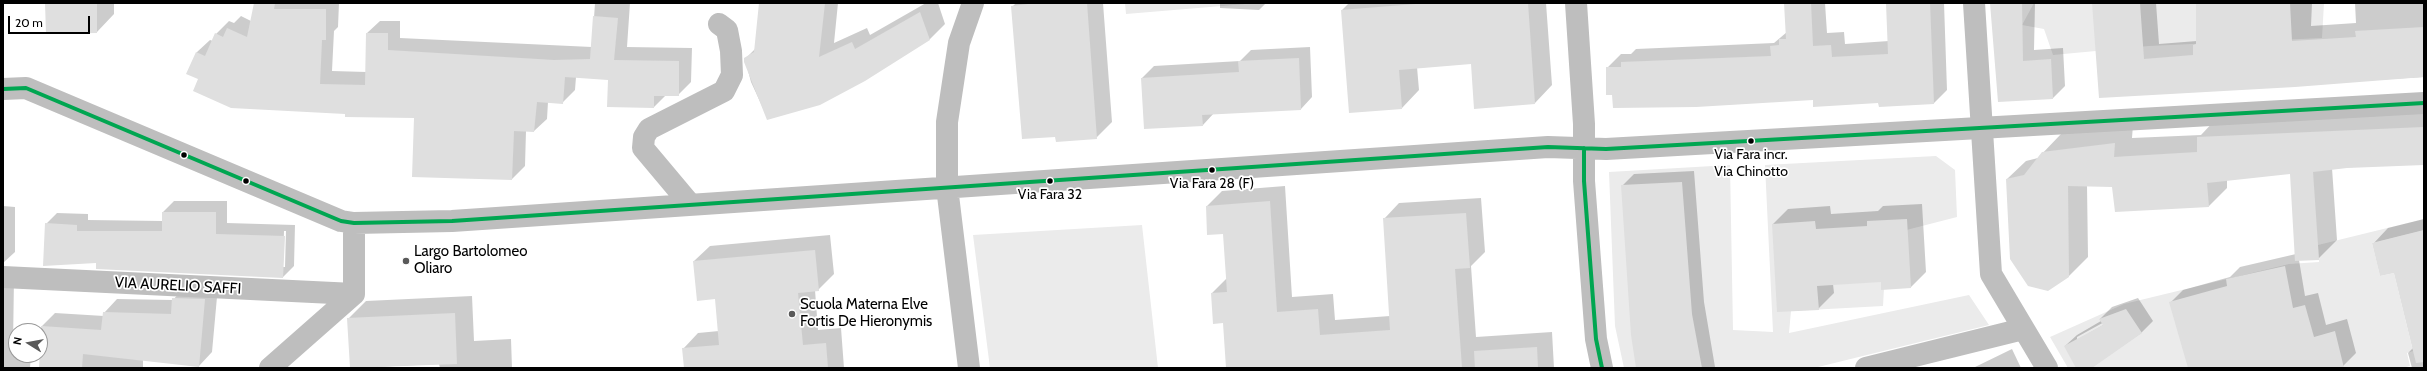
<!DOCTYPE html>
<style>
body{margin:0}
#map{position:relative;width:2427px;height:371px;overflow:hidden;background:#fff;font-family:Cabin,sans-serif}
canvas{display:block}
.frame{position:absolute;inset:0;border:4px solid #000;pointer-events:none}
.north{position:absolute;left:8px;top:323px;width:40px;height:40px;box-sizing:border-box;background:#fff;border:1px solid #999;border-radius:50%;rotate:281deg;font-size:11px;font-weight:700;line-height:16px;text-align:center;color:#000}
.north::after{content:'';display:block;margin:auto;width:14px;height:18px;background:#595959;clip-path:polygon(50% 0,100% 100%,50% 72%,0 100%)}
.scale{position:absolute;left:8px;top:16px;width:82px;height:18px;box-sizing:border-box;border:2px solid #000;border-top:0;padding-left:5px;font-size:12px;line-height:14px;white-space:nowrap;color:#000;-webkit-text-stroke:3px #fff;paint-order:stroke}
</style>
<div id="map">
<canvas width="2427" height="371"></canvas>
<div class="frame"></div>
<div class="north">N</div>
<div class="scale">20 m</div>
</div>
<script>
const c = document.querySelector('canvas').getContext('2d');
c.lineJoin = 'round';
function paint(path, color) {
  c.fillStyle = color;
  c.fill(path, 'evenodd');
}
function toPath(rows) {
  const path = new Path2D();
  for (const r of rows) {
    path.moveTo(r[0], r[1]);
    for (let i = 2; i < r.length; i += 2) path.lineTo(r[i], r[i + 1]);
  }
  return path;
}
function stroke(path, color, width, dash) {
  c.strokeStyle = color;
  c.lineWidth = width;
  c.lineCap = dash ? 'butt' : 'round';
  c.setLineDash(dash || []);
  c.stroke(path);
}
function write(font, color, halo, rows, align = 'center') {
  c.font = font + ' Cabin,sans-serif';
  c.lineWidth = 3.5;
  c.setLineDash([]);
  c.textBaseline = 'middle';
  c.strokeStyle = halo;
  c.fillStyle = color;
  for (const [text, x, y, turn = 0] of rows) {
    c.save();
    c.translate(x, y);
    c.rotate((+turn || 0) * Math.PI / 180);
    c.textAlign = isNaN(turn) ? turn : align;
    if (halo) c.strokeText(text, 0, 0);
    c.fillText(text, 0, 0);
    c.restore();
  }
}
const green = toPath([
 [1125,3,1258,3,1126,14],
 [2034,3,2324,3,2322,38,2149,46,2053,55,2044,29,2022,25],
 [1936,156,1955,170,1957,217,1887,235,1883,306,1791,311,1789,333,1969,295,1989,325,1814,368,1624,368,1615,326,1609,172,1730,165,1733,330,1773,332,1765,165],
 [2424,219,2424,230,2372,243,2380,276,2394,273,2413,351,2407,353,2410,366,2402,368,2068,368,2050,337,2124,304,2289,264,2319,262,2318,245],
 [1142,225,1158,368,990,368,973,235]
]);
const shadow = toPath([
 [46,3,114,3,114,14,97,32],
 [255,3,339,3,338,27,334,31,332,71,367,72,367,33,380,21,400,21,400,38,592,47,595,3,630,3,627,47,692,48,691,82,678,95,666,95,654,107,609,79,576,77,575,90,562,103,548,102,547,119,534,131,526,131,525,166,512,179,415,117,346,113,199,78,188,73,197,52,210,40,213,41,216,34,229,21,234,23,241,16,251,21],
 [760,3,838,3,834,43,867,28,870,35,926,3,938,3,945,24,930,39,768,119,751,82,745,59,756,48],
 [1016,3,1103,3,1112,122,1096,138,1013,6],
 [1220,3,1266,3,1259,10,1220,8],
 [1349,3,1546,3,1552,85,1535,103,1472,63,1417,67,1419,90,1402,108,1342,10],
 [1785,3,1825,3,1827,33,1844,32,1845,44,1889,41,1887,3,1944,3,1947,90,1934,103,1613,94,1607,68,1621,54,1631,54,1636,49,1774,43,1787,32],
 [1992,3,2035,3,2034,50,2063,48,2065,86,2053,98,1999,100],
 [2093,3,2156,3,2159,44,2197,41,2197,3,2312,3,2311,26,2356,23,2355,3,2424,3,2424,77,2100,97],
 [1310,47,1312,97,1301,109,1214,113,1203,125,1142,78,1154,66,1240,61,1251,50],
 [2424,110,2424,164,2332,168,2337,240,2318,259,2299,260,2305,296,2318,293,2326,325,2347,319,2356,353,2343,366,2336,368,2189,368,2170,303,2183,290,2230,277,2240,267,2296,254,2291,173,2227,180,2227,188,2209,206,2113,186,2087,185,2088,257,2069,276,2007,179,2026,161,2038,158,2061,134,2133,125,2132,138,2201,135,2217,118],
 [1694,171,1704,302,1715,367,1637,368,1622,186,1634,174],
 [1285,186,1292,297,1333,294,1335,320,1390,316,1384,219,1399,203,1481,198,1485,252,1471,266,1476,337,1552,332,1554,368,1227,368,1224,322,1212,293,1227,278,1224,233,1207,206,1222,191],
 [174,201,227,201,227,223,295,225,294,266,283,277,97,262,46,224,57,213,88,214,88,220,163,221,163,212],
 [284,231,286,231,285,267,283,267],
 [1922,204,1926,272,1911,287,1882,281,1833,284,1834,293,1818,309,1773,224,1788,209,1830,206,1831,214,1878,211,1883,206],
 [3,206,15,207,15,252,3,263],
 [2424,219,2424,368,2412,368,2408,353,2413,348,2394,271,2373,244,2388,228],
 [830,235,834,274,818,290,815,290,818,330,841,328,844,368,685,368,683,349,698,333,719,331,716,297,694,261,710,246],
 [3,267,14,278,13,346,16,346,16,355,31,355,30,368,3,368],
 [186,285,218,286,212,352,199,366,143,360,143,368,40,368,42,326,55,313,104,316,104,313,117,299,173,300],
 [472,296,474,341,511,339,512,368,440,368,439,364,351,368,348,319,366,301],
 [2138,298,2153,321,2141,333,2090,368,2077,368,2065,346,2077,335,2101,321,2100,319,2112,307],
 [2106,321,2107,323,2077,340,2077,337],
 [2012,349,2021,368,1973,368]
]);
const building = toPath([
 [45,3,97,3,97,33,46,34],
 [254,3,275,3,274,9,326,9,326,40,322,40,320,84,365,85,366,33,388,33,388,50,554,60,590,59,593,16,618,18,614,60,679,61,679,96,654,96,654,108,607,107,608,80,565,77,563,104,537,102,534,132,514,131,512,180,412,177,414,118,345,117,345,114,231,108,193,91,198,79,186,74,196,52,205,56,215,33,223,37,227,28,247,37],
 [759,3,825,3,819,57,852,42,855,49,920,12,930,40,865,81,820,105,767,120,744,62,744,58,754,52],
 [1037,3,1087,3,1097,139,1056,142,1055,137,1022,139,1011,6],
 [1428,3,1528,3,1535,104,1474,109,1471,64,1399,70,1402,109,1349,113,1341,10],
 [1784,3,1811,3,1813,46,1831,45,1832,57,1888,54,1886,3,1930,3,1934,104,1879,107,1878,103,1813,107,1813,100,1696,107,1613,108,1612,95,1606,95,1606,67,1621,67,1621,62,1771,56,1770,46,1779,45,1779,39,1786,39],
 [1990,3,2022,3,2023,61,2051,59,2053,99,1998,102],
 [2092,3,2140,3,2144,59,2193,55,2193,45,2196,44,2196,3,2290,3,2292,41,2356,37,2355,31,2424,27,2424,77,2295,87,2099,98],
 [1299,58,1301,110,1202,115,1203,126,1144,129,1141,78,1239,72,1238,61],
 [2424,127,2424,165,2347,168,2313,172,2319,260,2295,261,2290,174,2207,183,2209,207,2115,212,2112,187,2068,186,2069,277,2048,291,2028,286,2010,259,2006,179,2024,175,2042,152,2115,143,2114,157,2197,152,2197,137],
 [1682,182,1692,314,1702,368,1636,368,1631,335,1621,185],
 [1270,201,1277,312,1318,309,1320,335,1390,330,1383,218,1466,213,1470,268,1455,269,1462,368,1226,368,1223,323,1213,324,1211,293,1227,292,1223,234,1207,235,1206,206],
 [162,212,216,212,216,234,285,236,283,278,96,269,96,263,43,266,45,223,77,225,77,231,162,231],
 [1907,219,1911,288,1881,290,1881,282,1817,286,1819,310,1777,312,1772,224,1815,221,1816,229,1867,226,1867,221],
 [2424,230,2424,362,2416,363,2394,273,2380,276,2372,243],
 [815,250,819,291,798,293,803,345,826,343,828,368,684,368,682,348,719,345,715,299,697,301,693,261],
 [2285,266,2293,308,2305,305,2314,337,2335,331,2344,368,2188,368,2169,302,2227,286,2226,279],
 [172,298,205,299,199,367,83,354,82,368,39,368,41,326,101,330,103,312,171,314],
 [2126,309,2142,333,2092,368,2076,368,2064,346,2103,325,2099,319],
 [455,313,457,364,350,368,347,318],
 [1537,347,1538,368,1475,368,1474,351]
]);
const minor = toPath([
 [1576,3,1584,124,1584,181,1596,339,1602,368],
 [1974,3,1991,274,2047,368],
 [3,89,26,88,341,221,354,223,452,221,1548,147,1606,149,2424,103],
 [690,204,643,148,644,137,649,129,724,91,732,75,731,51,727,30,719,24],
 [3,277,354,294],
 [270,368,354,294,354,223],
 [969,368,947,187,947,122,959,43,973,3],
 [1866,368,2023,329]
]);
const bus1 = toPath([
 [3,89,26,88,341,221,354,223,452,221,1548,147,1606,149,2424,103],
 [1584,148,1584,181,1596,339,1602,368]
]);
const markers = [
 [1751,141,3.5,"#000"],
 [184,155,3.5,"#000"],
 [1212,170,3.5,"#000"],
 [246,181,3.5,"#000"],
 [1050,181,3.5,"#000"],
 [406,261,4,"#595959"],
 [792,314,4,"#595959"]
];
const busNames = [
 ["Via Fara incr.",1751,155],
 ["Via Chinotto",1751,172],
 ["Via Fara 28 (F)",1212,184],
 ["Via Fara 32",1050,195]
];
const poiNames = [
 ["Largo Bartolomeo",414,252],
 ["Oliaro",414,269],
 ["Scuola Materna Elve",800,305],
 ["Fortis De Hieronymis",800,322]
];
const streetNames = [
 ["VIA AURELIO SAFFI",178,286,3]
];
paint(green, '#ebebeb');
paint(shadow, '#0003');
paint(building, '#dfdfdf');
stroke(minor, '#bebebe', 22);
stroke(bus1, '#00a651', 4);
for (const [x, y, r, color] of markers) {
  const dot = new Path2D();
  dot.arc(x, y, r, 0, 2 * Math.PI);
  c.fillStyle = color;
  c.fill(dot);
  stroke(dot, '#fff', 1.5);
}
write('14px', '#000', '#fff', busNames);
write('15px', '#000', '#fff', poiNames, 'left');
write('15px', '#000', '#fff', streetNames);
</script>
